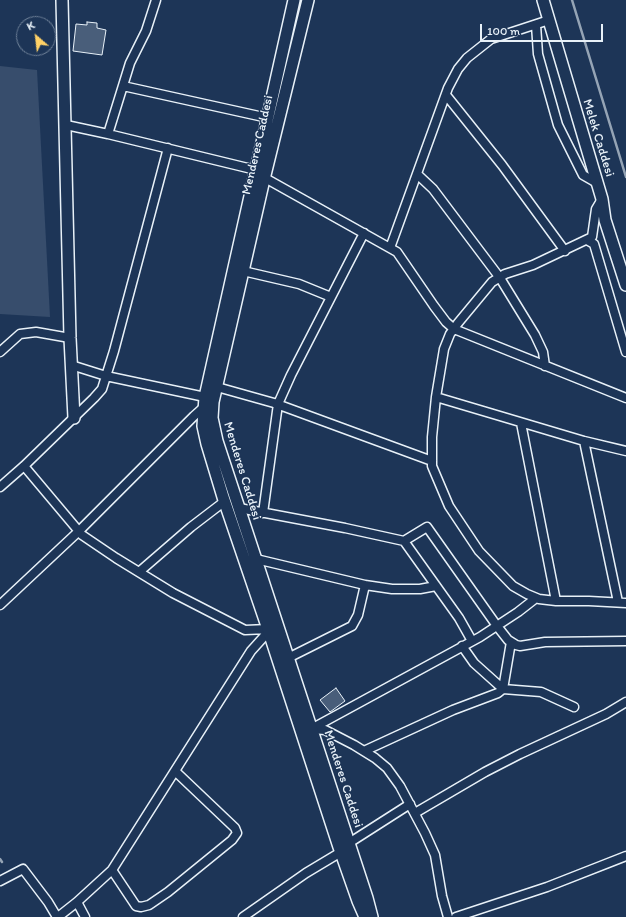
<!DOCTYPE html>
<style>
body{margin:0}
#map{position:relative;width:626px;height:917px;overflow:hidden;background:#1d3557;font-family:Itim,sans-serif}
canvas{display:block}
.north{position:absolute;left:16px;top:16px;width:40px;height:40px;box-sizing:border-box;background:#1d3557;border:1px solid #6e8097;border-radius:50%;rotate:332deg;font-size:11px;font-weight:700;line-height:16px;text-align:center;color:#e8f1f8}
.north::after{content:'';display:block;margin:auto;width:14px;height:18px;background:#ffd166;clip-path:polygon(50% 0,100% 100%,50% 72%,0 100%)}
.scale{position:absolute;left:480px;top:24px;width:123px;height:18px;box-sizing:border-box;border:2px solid #e8f1f8;border-top:0;padding-left:5px;font-size:12px;line-height:14px;white-space:nowrap;color:#e8f1f8;-webkit-text-stroke:3px #1d3557;paint-order:stroke}
</style>
<div id="map">
<canvas width="626" height="917"></canvas>
<div class="north">K</div>
<div class="scale">100 m</div>
</div>
<script>
const c = document.querySelector('canvas').getContext('2d');
c.lineJoin = 'round';
function paint(path, color) {
  c.fillStyle = color;
  c.fill(path, 'evenodd');
}
function toPath(rows) {
  const path = new Path2D();
  for (const r of rows) {
    path.moveTo(r[0], r[1]);
    for (let i = 2; i < r.length; i += 2) path.lineTo(r[i], r[i + 1]);
  }
  return path;
}
function stroke(path, color, width, dash) {
  c.strokeStyle = color;
  c.lineWidth = width;
  c.lineCap = dash ? 'butt' : 'round';
  c.setLineDash(dash || []);
  c.stroke(path);
}
function write(font, color, halo, rows, align = 'center') {
  c.font = font + ' Itim,sans-serif';
  c.lineWidth = 3;
  c.setLineDash([]);
  c.textBaseline = 'middle';
  c.strokeStyle = halo;
  c.fillStyle = color;
  for (const [text, x, y, turn = 0] of rows) {
    c.save();
    c.translate(x, y);
    c.rotate((+turn || 0) * Math.PI / 180);
    c.textAlign = isNaN(turn) ? turn : align;
    if (halo) c.strokeText(text, 0, 0);
    c.fillText(text, 0, 0);
    c.restore();
  }
}
const green = toPath([
 [0,66,37,70,50,317,0,314]
]);
const stream = toPath([
 [572,0,626,177],
 [0,859,2,862]
]);
const building = toPath([
 [87,22,97,23,97,28,106,30,102,55,73,51,76,24,87,25,87,22],
 [336,688,345,701,330,712,320,700,336,688]
]);
const street = toPath([
 [536,25,538,54,558,125,583,175,597,183],
 [123,86,268,118],
 [446,95,502,165,565,251],
 [66,125,108,134,256,170,265,178,397,252,434,306,446,322,454,329,626,398],
 [108,134,130,63,146,31,156,0],
 [417,174,433,189,500,278,535,335,543,352,545,366],
 [602,199,596,209,592,237,533,265,505,274,492,282,458,323,450,334,444,349,436,397,432,437,432,466,449,506,479,551,513,586,527,594,539,599,556,601,589,601,626,603],
 [587,240,594,244,626,352],
 [390,248,448,88,458,69,467,58,491,39,549,20],
 [243,271,299,284,331,297],
 [0,352,20,334,36,332,70,338],
 [71,365,106,376,205,397],
 [217,387,274,403,432,461],
 [436,397,584,441,626,451],
 [521,423,556,601],
 [584,441,618,602],
 [24,466,82,535,116,558,173,593,245,630,268,629],
 [0,487,24,466,94,398,102,389,114,351,168,148],
 [239,508,345,528,404,541,459,618,472,641],
 [263,513,278,404,291,375,364,233],
 [404,541,427,527,497,626,508,640,516,645,520,646,545,642,626,641],
 [256,559,365,585],
 [139,572,191,527,225,501],
 [0,605,79,531,194,416,204,407],
 [462,646,474,663,503,689,541,692,574,707],
 [288,658,352,626,358,615,365,585,392,589,420,589,436,586],
 [311,729,480,637,518,612,536,598],
 [312,729,325,730,354,745,375,758,387,768,400,786,425,833,435,855,442,896,448,917],
 [364,751,453,710,498,693,503,689,511,642],
 [415,813,485,772,520,754,606,714,626,702],
 [112,870,136,906,141,907,149,905,168,892,232,840,237,833,235,828,175,771],
 [0,881,23,869,48,902,57,917],
 [77,902,85,917],
 [58,917,77,902,112,870,251,651,269,631],
 [243,917,306,873,341,852,349,843,410,804],
 [456,917,547,887,626,856]
]);
const secondary = toPath([
 [62,0,70,338,74,418],
 [294,0,205,397,203,426,207,444,223,497,268,629,339,847,358,901,365,917],
 [308,0,265,175,213,402,212,418,217,441,367,898,372,917],
 [543,0,602,199,605,220,626,285]
]);
const streetNames = [
 ["Melek Caddesi",598,138,73],
 ["Menderes Caddesi",258,145,-77],
 ["Menderes Caddesi",242,471,73],
 ["Menderes Caddesi",343,779,72]
];
paint(green, '#374d6c');
stroke(stream, '#95a4b5', 2.5);
paint(building, '#495e7a');
stroke(building, '#e8f1f8', 1);
stroke(street, '#e8f1f8', 11);
stroke(secondary, '#e8f1f8', 14);
stroke(street, '#1d3557', 8);
stroke(secondary, '#1d3557', 11);
write('13px', '#e8f1f8', '#1d3557', streetNames);
</script>
